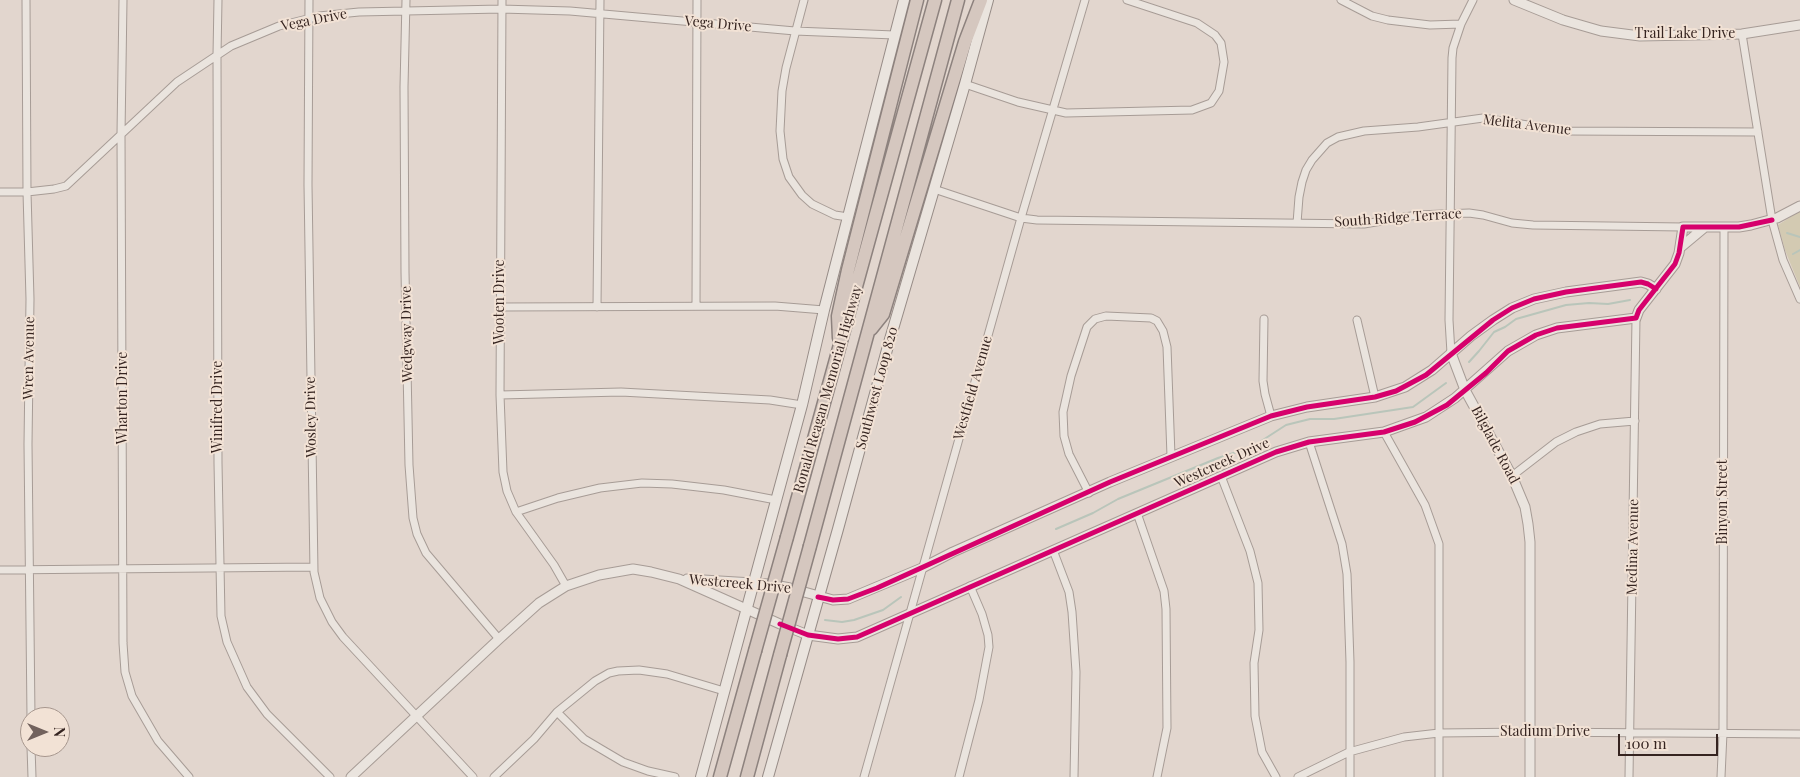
<!DOCTYPE html>
<style>
body{margin:0}
#map{position:relative;width:1800px;height:777px;overflow:hidden;background:#e2d6ce;font-family:"Playfair Display",serif}
canvas{display:block}
.north{position:absolute;left:20px;top:707px;width:50px;height:50px;box-sizing:border-box;background:#f2e2d5;border:1px solid #a6968d;border-radius:50%;rotate:90deg;font-size:14px;font-weight:700;line-height:20px;text-align:center;color:#352420}
.north::after{content:'';display:block;margin:auto;width:18px;height:22px;background:#72625d;clip-path:polygon(50% 0,100% 100%,50% 72%,0 100%)}
.scale{position:absolute;left:1618px;top:734px;width:100px;height:22px;box-sizing:border-box;border:2px solid #352420;border-top:0;padding-left:6px;font-size:15px;line-height:18px;white-space:nowrap;color:#352420;-webkit-text-stroke:4px #f2e2d5;paint-order:stroke}
</style>
<div id="map">
<canvas width="1800" height="777"></canvas>
<div class="north">N</div>
<div class="scale">100 m</div>
</div>
<script>
const c = document.querySelector('canvas').getContext('2d');
c.lineJoin = 'round';
function paint(path, color) {
  c.fillStyle = color;
  c.fill(path, 'evenodd');
}
function toPath(rows) {
  const path = new Path2D();
  for (const r of rows) {
    path.moveTo(r[0], r[1]);
    for (let i = 2; i < r.length; i += 2) path.lineTo(r[i], r[i + 1]);
  }
  return path;
}
function stroke(path, color, width, dash) {
  c.strokeStyle = color;
  c.lineWidth = width;
  c.lineCap = dash ? 'butt' : 'round';
  c.setLineDash(dash || []);
  c.stroke(path);
}
function write(font, color, halo, rows, align = 'center') {
  c.font = font + ' "Playfair Display",serif';
  c.lineWidth = 4;
  c.setLineDash([]);
  c.textBaseline = 'middle';
  c.strokeStyle = halo;
  c.fillStyle = color;
  for (const [text, x, y, turn = 0] of rows) {
    c.save();
    c.translate(x, y);
    c.rotate((+turn || 0) * Math.PI / 180);
    c.textAlign = isNaN(turn) ? turn : align;
    if (halo) c.strokeText(text, 0, 0);
    c.fillText(text, 0, 0);
    c.restore();
  }
}
const green = toPath([
 [1800,211,1800,287,1785,250,1778,225]
]);
const stream = toPath([
 [1787,233,1800,237],
 [1793,254,1800,250],
 [1469,362,1479,351,1494,332,1505,327,1516,319,1566,305,1589,303,1608,304,1630,300],
 [1056,529,1093,513,1118,499,1218,458,1252,447,1286,425,1310,419,1334,419,1413,407,1446,383],
 [825,620,842,622,854,620,883,610,901,597]
]);
const minor = toPath([
 [26,0,27,192,30,299,28,444,31,717],
 [123,0,121,134,123,643,125,672,132,696,158,741,189,777],
 [218,0,217,55,218,463,221,616,227,642,247,687,267,714,330,777],
 [309,0,308,185,314,572,320,598,332,622,343,637,473,777],
 [406,0,404,87,405,272,409,465,413,518,417,534,426,553,499,639],
 [502,0,500,395,503,472,507,491,516,512,554,565,566,586],
 [804,0,786,68,782,91,780,131,783,159,789,177,802,195,812,204,835,215,848,217],
 [1341,0,1372,16,1388,20,1430,25,1461,24],
 [1742,34,1772,220,1783,260,1800,299],
 [965,84,1018,102,1066,113,1192,110,1211,103,1219,91,1224,62,1221,43,1215,35,1197,23,1127,0],
 [934,189,1021,218,1037,220,1364,224,1417,215,1469,213,1483,215,1512,223,1533,225,1683,227],
 [0,192,27,192,54,189,66,186,177,82,231,46,279,26,319,16,359,12,501,9,570,11,795,31,894,35],
 [1297,223,1299,197,1302,182,1306,170,1312,160,1327,143,1338,137,1364,131,1418,127,1483,118,1566,131,1758,132],
 [696,306,697,0],
 [500,307,775,306,824,310],
 [597,307,600,0],
 [1264,319,1263,381,1265,394,1271,416],
 [1357,320,1375,397],
 [1451,353,1449,320,1452,58,1453,48,1461,24,1473,0],
 [500,395,621,392,770,400,802,405],
 [1384,432,1425,505,1439,544,1439,777],
 [1309,442,1342,544,1347,574,1350,662,1350,777],
 [1221,476,1250,551,1258,583,1259,630,1254,663,1255,716,1262,752,1276,777],
 [1512,476,1556,442,1576,432,1600,424,1635,421],
 [1089,493,1069,454,1064,436,1063,412,1071,376,1087,327,1095,319,1106,316,1151,318,1157,321,1163,331,1167,347,1171,456],
 [516,512,558,498,600,488,642,483,672,484,724,490,776,500],
 [1137,513,1164,591,1166,609,1167,728,1157,777],
 [1053,550,1069,592,1072,612,1076,672,1074,777],
 [0,570,313,567],
 [557,712,584,739,623,762,648,771,675,777],
 [31,747,32,777],
 [494,777,534,739,557,712,595,681,609,673,618,671,639,670,667,674,724,691],
 [864,777,1021,218,1085,0],
 [959,777,979,700,989,647,988,635,982,614,970,586],
 [1298,777,1349,752,1404,737,1439,733,1530,732,1800,734],
 [1629,777,1636,318],
 [1721,777,1723,733,1724,227]
]);
const tertiary = toPath([
 [1514,0,1563,20,1601,31,1640,36,1742,34,1800,25],
 [1681,247,1705,227],
 [1451,353,1465,390,1512,476,1525,507,1528,524,1530,542,1530,777],
 [687,579,769,584,790,588,833,600,848,599,922,568,953,552,1110,482,1271,416,1307,407,1375,397,1405,387,1432,370,1471,336,1493,320,1512,308,1534,299,1566,292,1641,282,1648,284,1656,289],
 [351,777,499,639,539,603,566,586,599,575,633,569,651,572,679,579,780,624,808,635,838,639,857,637,1276,452,1309,442,1384,432,1426,417,1455,398,1508,351,1536,335,1557,328,1636,318,1639,310,1675,264,1679,253,1683,227,1739,227,1751,225,1777,218,1800,206]
]);
const secondary = toPath([
 [701,777,802,405,824,310,904,0],
 [768,777,838,529,888,346,965,84,988,0]
]);
const motorway = toPath([
 [871,329,883,314,965,42,981,0],
 [839,338,838,316,848,270,917,0],
 [787,537,935,0],
 [810,546,958,0],
 [720,777,755,651],
 [747,777,780,655]
]);
const motorwayBridge = toPath([
 [755,651,787,537],
 [780,655,810,546]
]);
const cycleway = toPath([
 [818,597,833,600,848,599,877,588,1110,482,1271,416,1307,407,1375,397,1396,391,1426,375,1493,320,1512,308,1534,299,1566,292,1641,282,1648,284,1656,289],
 [780,624,808,635,838,639,857,637,1276,452,1309,442,1384,432,1415,422,1447,405,1486,373,1508,351,1536,335,1557,328,1636,318,1639,310,1675,264,1679,253,1683,227,1739,227,1772,220]
]);
const streetNames = [
 ["Vega Drive",314,20,-11],
 ["Vega Drive",718,24,5],
 ["Trail Lake Drive",1685,34],
 ["Melita Avenue",1527,125,7],
 ["South Ridge Terrace",1398,218,-4],
 ["Wooten Drive",500,302,-90],
 ["Wedgway Drive",407,334,-91],
 ["Wren Avenue",29,358,-89],
 ["Southwest Loop 820",877,388,-75],
 ["Westfield Avenue",973,388,-74],
 ["Ronald Reagan Memorial Highway",828,389,-74],
 ["Wharton Drive",123,398,-90],
 ["Winifred Drive",218,407,-90],
 ["Wosley Drive",311,417,-91],
 ["Bilglade Road",1495,445,62],
 ["Westcreek Drive",1222,463,-24],
 ["Binyon Street",1723,502,-90],
 ["Medina Avenue",1633,547,-89],
 ["Westcreek Drive",740,584,5],
 ["Stadium Drive",1545,732]
];
paint(green, '#d3cab2');
stroke(stream, '#b9c5ba', 2);
stroke(minor, '#a79c96', 9);
stroke(tertiary, '#a79c96', 11);
stroke(secondary, '#978c87', 12);
stroke(motorway, '#8d827e', 15);
stroke(minor, '#eae4de', 7);
stroke(tertiary, '#eae4de', 9);
stroke(secondary, '#eae4de', 10);
stroke(motorway, '#d5c7bf', 12);
stroke(motorwayBridge, '#8d827e', 15, []);
stroke(motorwayBridge, '#d5c7bf', 12);
stroke(cycleway, '#d6006c', 5);
write('14px', '#352420', '#f2e2d5', streetNames);
</script>
